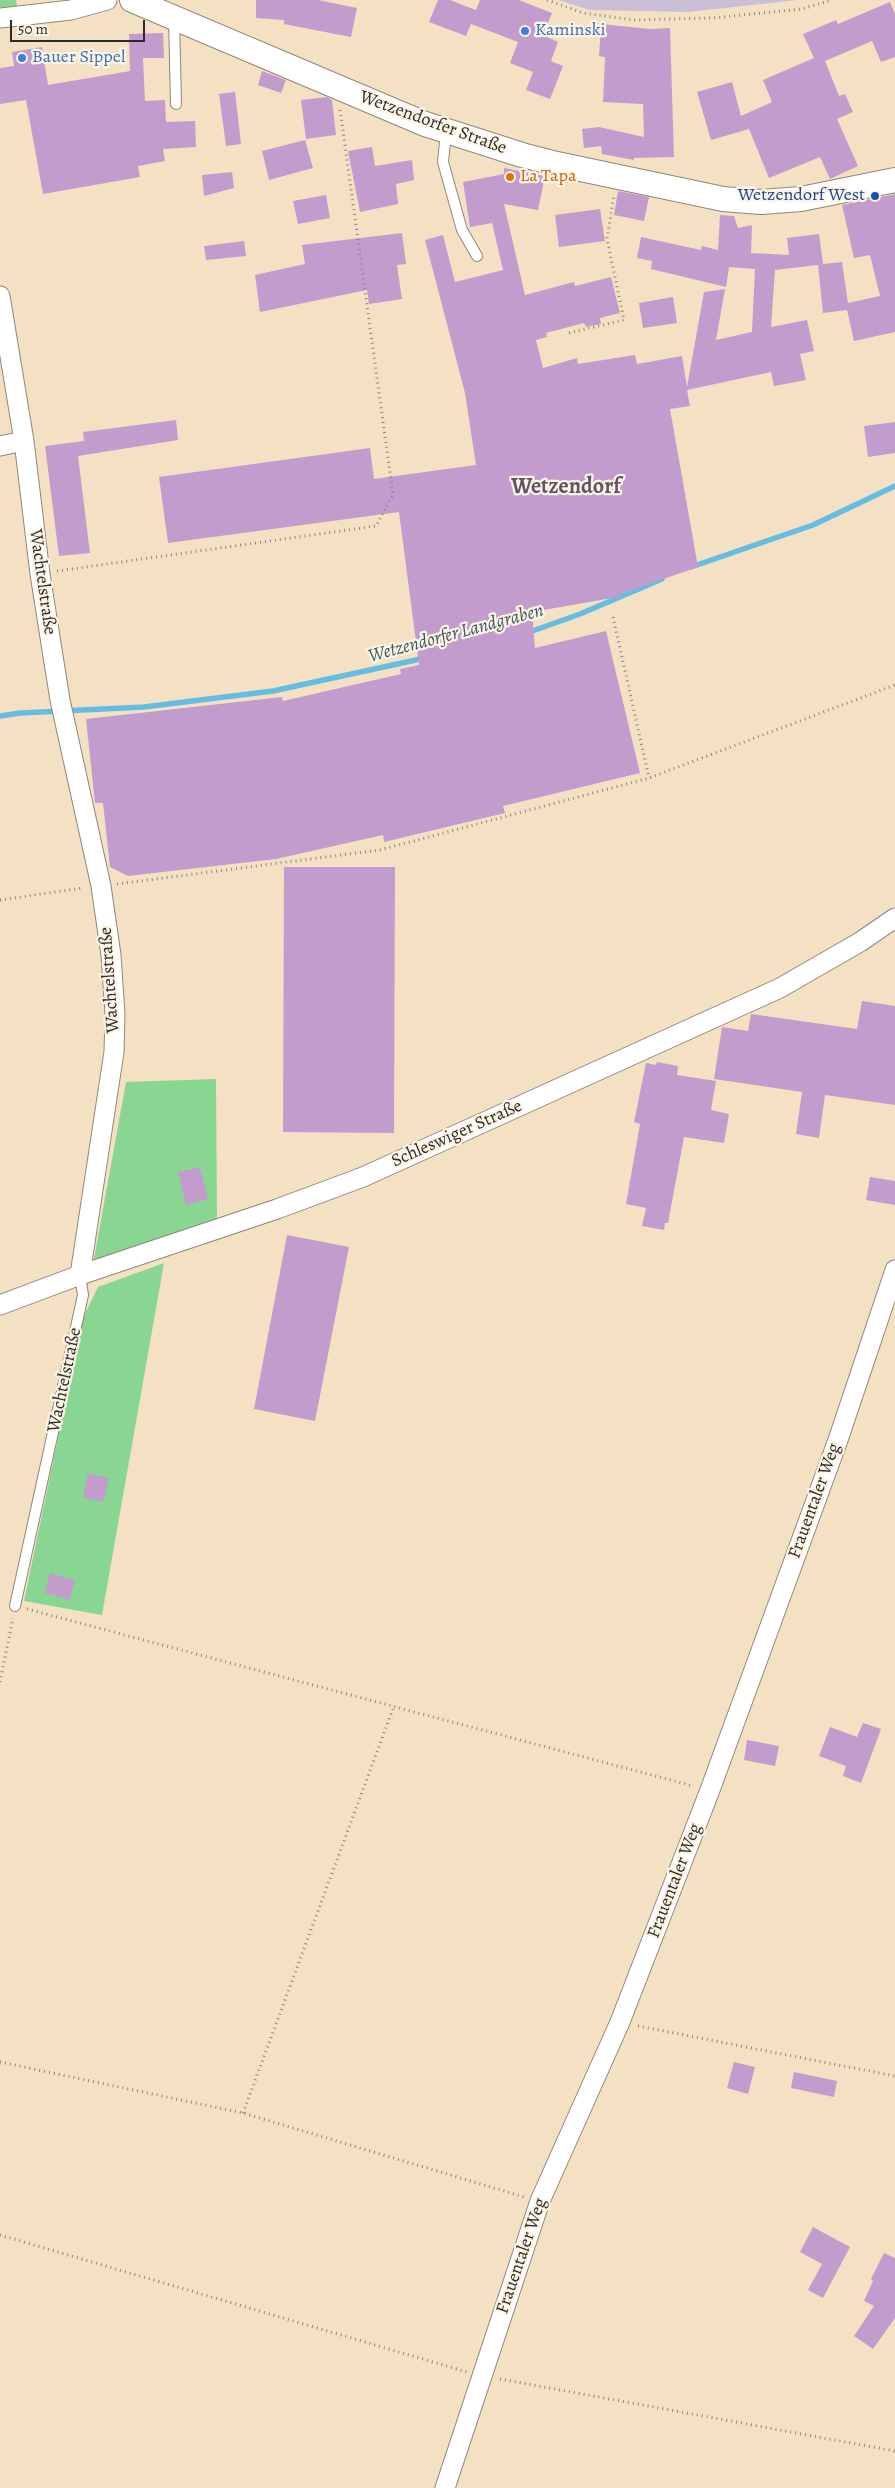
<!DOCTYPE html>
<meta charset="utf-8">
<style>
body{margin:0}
#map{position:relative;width:895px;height:2488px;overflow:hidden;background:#f4e1c4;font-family:Alegreya,serif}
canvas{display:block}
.scale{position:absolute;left:10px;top:20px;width:135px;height:22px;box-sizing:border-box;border:2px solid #2b2b2b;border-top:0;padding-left:6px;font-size:15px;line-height:18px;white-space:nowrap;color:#2b2b2b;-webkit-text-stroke:4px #fcf5e5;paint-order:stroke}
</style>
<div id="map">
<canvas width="895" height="2488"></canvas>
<div class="scale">50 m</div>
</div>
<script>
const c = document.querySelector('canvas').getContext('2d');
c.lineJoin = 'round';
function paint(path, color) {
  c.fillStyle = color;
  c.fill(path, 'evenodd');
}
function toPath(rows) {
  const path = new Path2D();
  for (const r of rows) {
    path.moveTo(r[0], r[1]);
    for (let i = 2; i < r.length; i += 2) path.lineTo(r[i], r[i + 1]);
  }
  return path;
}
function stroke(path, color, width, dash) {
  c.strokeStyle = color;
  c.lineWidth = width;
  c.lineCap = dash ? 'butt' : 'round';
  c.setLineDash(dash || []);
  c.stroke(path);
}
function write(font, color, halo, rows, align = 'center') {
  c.font = font + ' Alegreya,serif';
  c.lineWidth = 4.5;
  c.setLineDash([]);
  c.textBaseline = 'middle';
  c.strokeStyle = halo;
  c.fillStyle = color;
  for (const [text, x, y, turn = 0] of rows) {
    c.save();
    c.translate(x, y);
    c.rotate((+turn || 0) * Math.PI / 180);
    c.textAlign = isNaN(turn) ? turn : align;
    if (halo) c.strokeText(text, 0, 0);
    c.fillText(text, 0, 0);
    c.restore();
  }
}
const industrial = toPath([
 [558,0,798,0,688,12,590,10]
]);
const green = toPath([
 [0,0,16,0,17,6,0,8],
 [216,1079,217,1221,93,1264,126,1082],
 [164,1263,102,1615,24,1601,83,1318,98,1287]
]);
const stream = toPath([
 [691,567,813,525,895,486],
 [527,633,580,614,662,579],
 [0,716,20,713,144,707,273,691,425,658]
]);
const building = toPath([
 [256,0,318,0,357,8,351,37,284,24,284,20,256,18],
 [438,0,450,0,476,10,480,0,519,0,552,13,543,35,558,42,551,61,563,66,550,99,526,90,533,72,510,63,518,42,471,24,466,36,429,22],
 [890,2,895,14,895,57,881,62,872,41,825,61,839,96,845,94,853,112,837,119,858,166,830,179,820,157,769,178,749,129,711,140,697,92,732,82,741,116,772,102,763,80,814,58,803,34,836,20,838,24],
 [601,24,650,29,670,28,674,157,634,158,634,160,602,154,601,146,584,148,582,129,599,127,644,137,643,104,603,102,605,57,599,56],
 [163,33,164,58,143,58,145,101,165,100,166,122,195,121,196,147,163,149,165,161,138,166,140,177,43,194,26,100,0,104,0,68,14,66,12,52,42,47,48,85,130,71,129,34],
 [262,71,286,80,281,93,258,85],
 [235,92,241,144,226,146,219,94],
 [327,97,332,100,336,135,306,139,301,100],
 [305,140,313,168,269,180,262,151],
 [372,147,375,166,412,160,414,180,396,184,398,204,360,212,348,151],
 [504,168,545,176,538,210,504,204,525,295,574,282,575,286,611,277,620,313,600,318,601,324,586,327,584,323,546,333,547,337,536,340,543,368,577,358,578,364,635,355,637,364,682,356,687,387,704,292,725,289,716,340,752,332,755,269,729,267,726,287,651,269,652,261,637,258,641,237,701,250,702,246,718,250,720,215,734,216,738,228,752,225,751,253,789,255,787,238,819,234,823,264,842,262,848,303,880,296,870,255,854,258,842,205,895,194,895,332,854,341,847,310,823,313,818,265,775,270,771,327,807,320,814,351,800,354,806,380,774,386,771,372,687,390,690,406,670,409,698,567,623,593,618,597,532,612,535,648,606,631,640,773,503,806,505,813,384,842,383,835,276,859,128,876,110,867,103,803,95,803,86,719,282,697,283,701,401,674,400,669,419,665,399,512,168,543,159,477,370,448,374,479,476,465,465,393,425,240,443,235,455,282,503,270,492,223,470,227,463,182,504,174],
 [232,172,234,188,204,196,202,175],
 [618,191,649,197,644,221,614,215],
 [326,195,330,218,298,224,293,201],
 [600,209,605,241,559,247,555,215],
 [402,233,406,264,397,265,402,299,369,304,367,290,260,312,255,275,305,264,302,245],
 [244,241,246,256,206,260,204,246],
 [673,297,677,323,643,328,639,303],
 [176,420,178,440,78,456,90,553,59,556,45,446,84,441,83,432],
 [895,422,895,453,868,457,864,426],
 [284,867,395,867,394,1133,283,1132],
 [862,1001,895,1006,895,1105,825,1095,819,1138,796,1134,802,1092,714,1079,722,1027,748,1031,751,1014,857,1029],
 [657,1062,678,1066,677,1075,716,1081,711,1110,729,1114,724,1143,684,1137,668,1223,665,1223,664,1230,642,1226,646,1208,626,1204,640,1124,634,1122,646,1063,656,1065],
 [200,1167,208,1199,186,1205,178,1172],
 [870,1177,895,1181,895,1205,866,1200],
 [287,1235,349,1247,315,1421,254,1409],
 [88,1473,109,1478,103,1502,83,1497],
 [50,1573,75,1580,70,1600,45,1593],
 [863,1723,881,1729,861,1783,843,1776,846,1766,819,1756,830,1727,857,1737],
 [747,1740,779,1746,775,1766,744,1760],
 [734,2062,755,2067,748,2094,727,2088],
 [794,2072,837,2081,834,2097,791,2088],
 [813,2227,850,2247,823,2298,808,2290,822,2264,800,2252],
 [884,2253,895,2258,895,2318,873,2349,854,2336,874,2306,864,2301,873,2281,871,2279]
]);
const path = toPath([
 [547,0,583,13,634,20,713,18,802,9,832,0],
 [569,333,624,320,607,239,614,195],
 [57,571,376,526,393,494,340,109],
 [613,617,649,778],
 [117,884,380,850,649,778,895,685],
 [0,900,83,888],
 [27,1609,693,1786],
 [0,1682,13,1618],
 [638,2026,895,2076],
 [0,2062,243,2113,524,2197],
 [243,2113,394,1706],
 [0,2235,467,2372],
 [500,2379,895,2451]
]);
const service = toPath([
 [174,19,176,104],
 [446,132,443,162,462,230,477,256],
 [15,1606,83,1295,80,1275]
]);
const minor = toPath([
 [0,18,71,10,107,0],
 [0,296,24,441,40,574,60,700,101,886,111,955,115,1014,114,1052,80,1275],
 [0,446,24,441],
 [0,1305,80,1275,277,1209,363,1177,780,988,860,942,895,918],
 [445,2488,540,2201,620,2022,710,1790,838,1440,895,1270]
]);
const tertiary = toPath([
 [132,0,425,124,522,155,557,164,723,199,761,202,801,199,895,180]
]);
const markers = [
 [525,31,5,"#3f7fe0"],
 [22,58,5,"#3f7fe0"],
 [510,177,5,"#e8710a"],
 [875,196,5,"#1a4fb4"]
];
const shopNames = [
 ["Kaminski",535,31],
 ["Bauer Sippel",32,58]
];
const streetNames = [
 ["Wetzendorfer Straße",433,123,20],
 ["Wachtelstraße",42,582,82],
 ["Wachtelstraße",110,980,-94],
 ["Schleswiger Straße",457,1134,-24],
 ["Wachtelstraße",65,1380,-78],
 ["Frauentaler Weg",815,1501,-70],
 ["Frauentaler Weg",675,1881,-69],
 ["Frauentaler Weg",522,2256,-71]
];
const foodNames = [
 ["La Tapa",520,177]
];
const transitNames = [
 ["Wetzendorf West",865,196]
];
const waterNames = [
 ["Wetzendorfer Landgraben",456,634,-15]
];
const districtNames = [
 ["Wetzendorf",566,488]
];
paint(industrial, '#cabfd6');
paint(green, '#89d592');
stroke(stream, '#65bee2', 5.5);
paint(building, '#c29ccd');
stroke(service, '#908678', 12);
stroke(minor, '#908678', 21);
stroke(tertiary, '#908678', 26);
stroke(path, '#908678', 3, [1, 4]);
stroke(service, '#fff', 10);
stroke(minor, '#fff', 19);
stroke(tertiary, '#fff', 24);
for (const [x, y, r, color] of markers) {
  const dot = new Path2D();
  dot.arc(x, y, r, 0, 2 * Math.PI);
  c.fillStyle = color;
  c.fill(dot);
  stroke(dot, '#fcf5e5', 2);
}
write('18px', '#366cbe', '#fcf5e5', shopNames, 'left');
write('18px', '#2b2b2b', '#fcf5e5', streetNames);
write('18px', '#c56008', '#fcf5e5', foodNames, 'left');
write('18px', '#164399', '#fcf5e5', transitNames, 'right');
write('italic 19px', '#3c5762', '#fcf5e5', waterNames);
write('bold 22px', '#605364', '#fcf5e5', districtNames);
</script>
